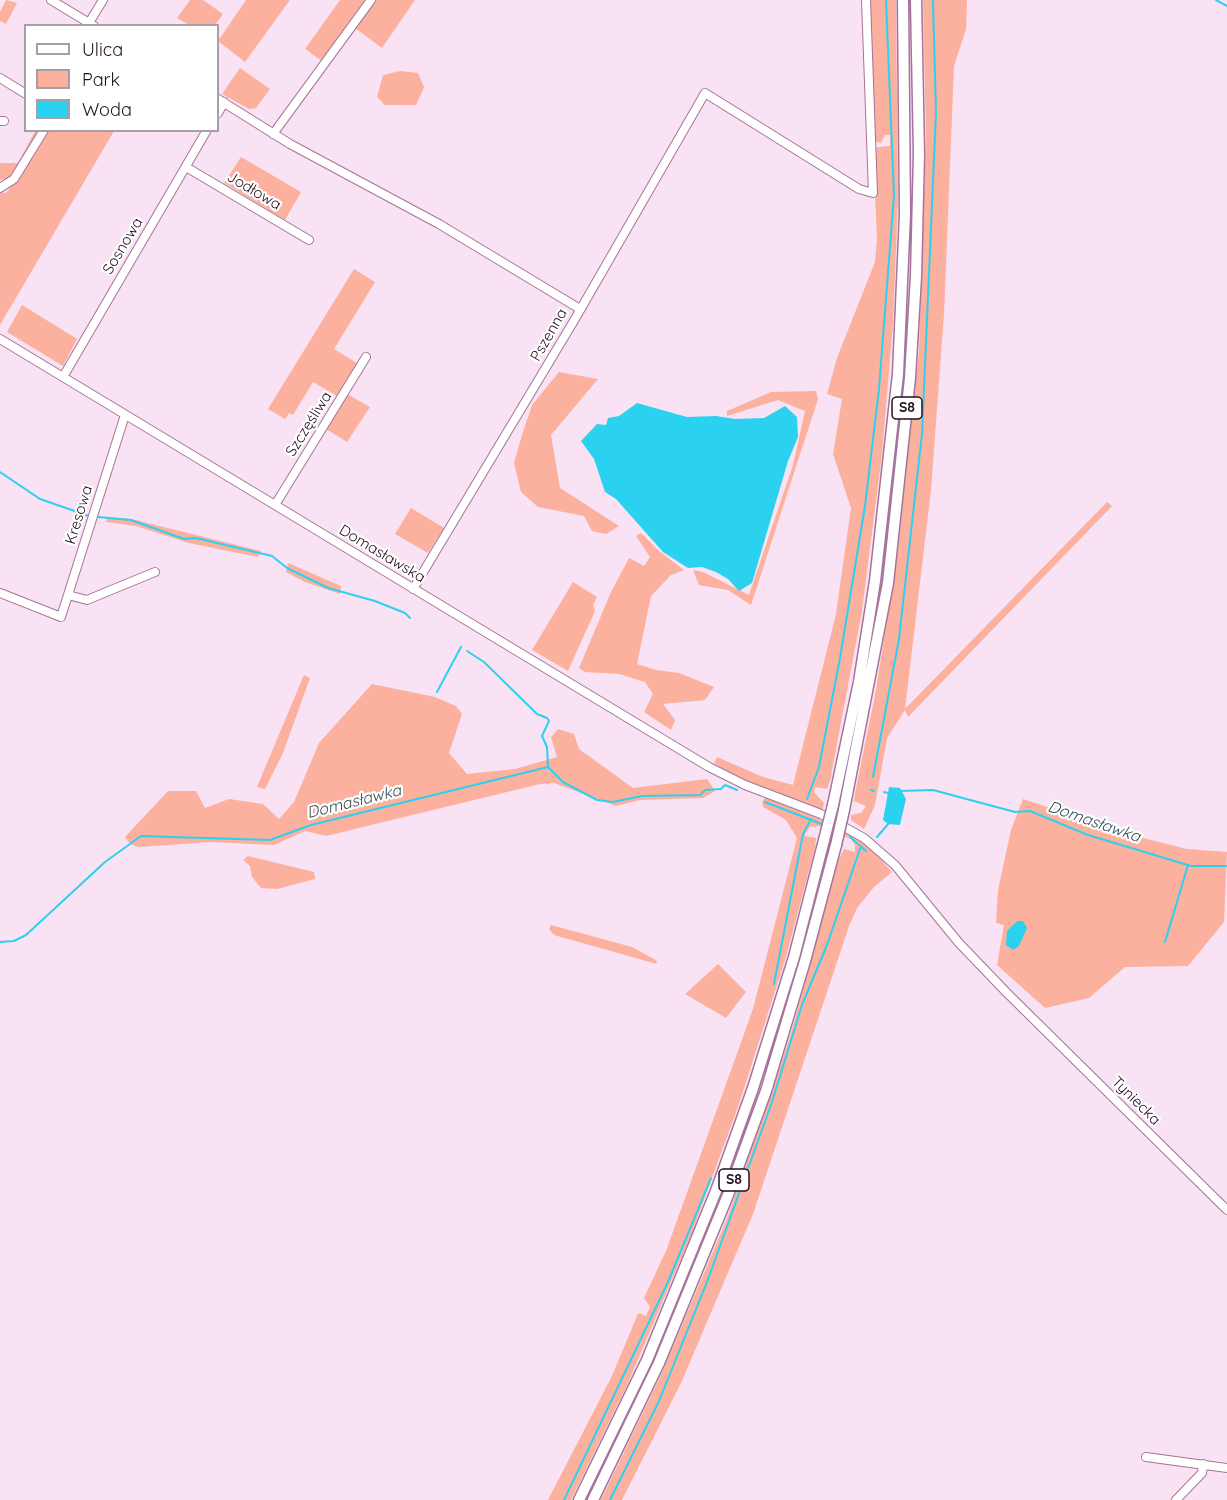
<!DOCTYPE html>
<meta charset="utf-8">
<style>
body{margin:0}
#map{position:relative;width:1227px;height:1500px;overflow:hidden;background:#f9e2f3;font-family:Quicksand,sans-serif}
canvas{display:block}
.legend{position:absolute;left:24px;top:24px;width:195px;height:108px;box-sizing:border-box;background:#fff;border:2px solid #a79fa5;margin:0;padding:8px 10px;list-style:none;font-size:18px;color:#220f1f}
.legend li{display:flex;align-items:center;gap:12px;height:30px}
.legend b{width:30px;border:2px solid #a79fa5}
</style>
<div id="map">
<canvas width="1227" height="1500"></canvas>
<ul class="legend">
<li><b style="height:8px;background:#fff"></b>Ulica</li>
<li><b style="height:16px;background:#fcb09e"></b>Park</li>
<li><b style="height:16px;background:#2bd2f0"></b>Woda</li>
</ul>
</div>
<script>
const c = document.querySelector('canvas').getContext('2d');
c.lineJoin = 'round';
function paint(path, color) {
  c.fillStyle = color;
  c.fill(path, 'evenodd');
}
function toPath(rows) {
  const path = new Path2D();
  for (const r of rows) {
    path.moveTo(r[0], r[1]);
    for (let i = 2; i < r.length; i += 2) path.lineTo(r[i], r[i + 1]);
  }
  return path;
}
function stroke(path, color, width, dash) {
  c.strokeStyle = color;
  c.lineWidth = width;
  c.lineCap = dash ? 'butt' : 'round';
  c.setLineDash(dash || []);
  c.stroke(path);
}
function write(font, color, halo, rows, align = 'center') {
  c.font = font + ' Quicksand,sans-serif';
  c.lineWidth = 4.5;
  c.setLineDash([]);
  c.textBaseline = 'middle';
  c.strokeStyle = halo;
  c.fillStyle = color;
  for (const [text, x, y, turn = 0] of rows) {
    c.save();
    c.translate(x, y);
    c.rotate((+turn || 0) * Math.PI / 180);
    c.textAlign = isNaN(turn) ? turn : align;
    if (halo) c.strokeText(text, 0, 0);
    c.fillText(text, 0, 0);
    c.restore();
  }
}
const green = toPath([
 [6,0,17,3,6,24,0,21,0,12],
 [190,0,203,0,223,14,215,25,189,25,177,18],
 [246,0,290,0,245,62,218,41],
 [340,0,366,0,322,61,305,49],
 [375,0,415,0,382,48,355,28],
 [869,0,896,0,898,201,893,323,882,454,862,611,830,781,827,789,815,787,814,792,824,803,822,811,739,779,714,763,717,757,763,777,793,785,836,614,851,508,833,454,842,399,827,394,837,358,875,262,877,238,873,150,878,147,890,146,890,135,885,135,881,143,874,141],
 [923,0,967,0,966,29,954,66,944,314,931,490,905,709,1107,502,1112,506,908,717,905,710,887,738,875,805,864,829,851,820,851,815,861,813,866,806,854,801,855,793,875,695,896,565,919,350,926,138],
 [240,68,270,89,256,108,249,109,222,94],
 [400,71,418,73,424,87,416,105,385,105,377,97,383,75],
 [35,131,41,131,12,177,0,180,0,163,18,163],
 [47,131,114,131,0,325,0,192,6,193,19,177],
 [241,157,301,192,285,220,224,183],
 [354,269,375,282,334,349,357,363,337,396,313,382,293,415,289,413,285,419,268,409],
 [22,305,77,339,63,366,7,332],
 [559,372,598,379,551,435,560,488,619,526,606,534,592,531,584,516,538,507,521,492,514,463,522,435,532,405],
 [816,391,818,399,751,605,728,590,699,585,693,570,703,572,749,595,793,465,805,411,778,400,727,416,727,411,771,392],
 [347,394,370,407,347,442,326,429],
 [411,508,444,528,428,553,395,534],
 [107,517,131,519,261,551,258,557,189,543,136,526,106,522],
 [641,533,659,551,684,570,671,575,651,596,637,664,656,670,679,673,714,687,705,700,663,704,675,720,671,730,644,712,653,694,645,682,619,674,585,672,579,668,611,592,629,558,644,566,650,557,636,536],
 [288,563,341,586,340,594,305,582,286,572],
 [573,582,597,597,593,605,595,611,568,671,532,650],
 [304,675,310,678,283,753,265,789,257,787],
 [372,684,435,697,456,706,462,714,449,753,467,774,515,769,557,757,551,737,558,729,574,734,579,749,633,788,707,779,715,791,703,798,640,800,616,806,554,783,540,784,326,836,305,831,274,845,211,842,138,847,130,844,125,837,168,791,196,791,205,808,229,799,263,804,279,819,294,802,319,743],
 [766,797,851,832,872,849,892,872,874,887,857,908,849,926,753,1214,681,1383,622,1500,601,1500,660,1377,728,1216,790,1037,839,859,844,849,855,852,855,845,851,839,819,826,810,827,805,834,805,836,816,838,815,848,786,957,739,1104,693,1230,628,1383,571,1500,548,1500,612,1376,637,1316,639,1313,646,1316,650,1307,644,1298,666,1251,753,1009,797,838,786,820,763,807,762,802],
 [1023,799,1139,837,1187,849,1227,852,1224,922,1188,966,1125,967,1089,998,1045,1008,997,965,1004,925,996,923,998,890,1011,830],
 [248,856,314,872,315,879,277,889,261,888,252,877,250,866,243,860],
 [551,925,632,947,656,960,657,964,554,935,549,929],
 [718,964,746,992,726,1018,685,994]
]);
const water = toPath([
 [637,403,687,417,716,416,735,419,764,418,785,406,797,417,798,437,788,461,752,583,739,591,728,579,716,572,702,567,688,568,663,552,616,499,605,492,594,459,581,441,597,424,606,425,608,418,619,416],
 [889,787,900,788,906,799,900,825,888,824,883,820],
 [1017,921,1023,921,1027,928,1019,946,1013,950,1006,945,1007,931]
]);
const stream = toPath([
 [1216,0,1227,6],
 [0,472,40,499,89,516],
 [98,517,131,520,184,539,196,538,272,556,287,568,328,588,375,601,405,613,410,618],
 [467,651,484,662,537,714,547,718,549,721,542,736,547,747,548,767],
 [437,692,461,647],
 [873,777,899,639,922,434,936,113,933,0],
 [871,790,874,791],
 [900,791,933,790,1015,812,1030,811,1088,835,1191,866,1227,866],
 [884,792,888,793],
 [807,799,819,767,840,658,865,506,879,389,894,195,886,0],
 [765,802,824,825],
 [850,837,866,851],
 [877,837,889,823],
 [0,942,14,941,26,935,105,862,141,836,270,840,311,825,548,767,563,782,597,800,613,802,642,796,700,795,705,790,721,789,725,785,737,790],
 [1165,942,1188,865],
 [774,984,803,834,811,819],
 [564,1500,668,1282,711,1178],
 [610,1500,659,1401,707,1282,772,1102,802,1005,827,945,861,846]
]);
const minor = toPath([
 [51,0,94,26],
 [89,23,103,0],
 [0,78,26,94],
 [218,99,290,144,439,224,580,309],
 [218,113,224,102],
 [0,121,4,121],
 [273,134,371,0],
 [186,167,309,240],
 [0,188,14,179,44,130],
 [0,339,709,767,745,785,821,814,864,838,895,865,959,943,1007,993,1227,1210],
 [63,377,207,130],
 [275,505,366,357],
 [413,589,575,319,705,93,859,189,873,193,866,0],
 [0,593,61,617,125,415],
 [68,595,87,600,155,572],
 [1146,1457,1227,1468],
 [1176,1500,1202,1473,1203,1464]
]);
const highway = toPath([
 [833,805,859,682,875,581,898,374,905,214,903,0],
 [844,810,888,583,910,378,916,276,919,154,916,0],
 [579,1500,647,1360,716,1191,753,1088,794,957,824,840],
 [593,1500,659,1363,728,1195,766,1091,805,961,836,845]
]);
const highwayBridge = toPath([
 [824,840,833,805],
 [836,845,844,810]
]);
const shields = [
 [907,408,30],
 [734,1180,30]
];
const shieldNames = [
 ["S8",907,408],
 ["S8",734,1180]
];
const streetNames = [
 ["Jodłowa",254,191,31],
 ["Sosnowa",123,246,-59],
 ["Pszenna",549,335,-60],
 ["Szczęśliwa",309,424,-58],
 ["Kresowa",79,515,-73],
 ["Domasławska",382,554,31],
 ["Tyniecka",1136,1101,45]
];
const waterNames = [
 ["Domasławka",354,802,-14],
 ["Domasławka",1094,822,19]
];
paint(green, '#fcb09e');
paint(water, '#2bd2f0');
stroke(stream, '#2bd2f0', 2);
stroke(minor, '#a5739b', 10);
stroke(highway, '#a5739b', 13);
stroke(minor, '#fff', 8);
stroke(highway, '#fff', 10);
stroke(highwayBridge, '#a5739b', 13, []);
stroke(highwayBridge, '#fff', 10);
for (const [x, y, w] of shields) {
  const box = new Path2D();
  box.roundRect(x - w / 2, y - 11, w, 22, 4.5);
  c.fillStyle = '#fff';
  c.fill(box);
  stroke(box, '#220f1f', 1.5);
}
write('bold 14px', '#220f1f', null, shieldNames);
write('15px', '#220f1f', '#fff', streetNames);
write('italic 16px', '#304f57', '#fff', waterNames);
</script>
